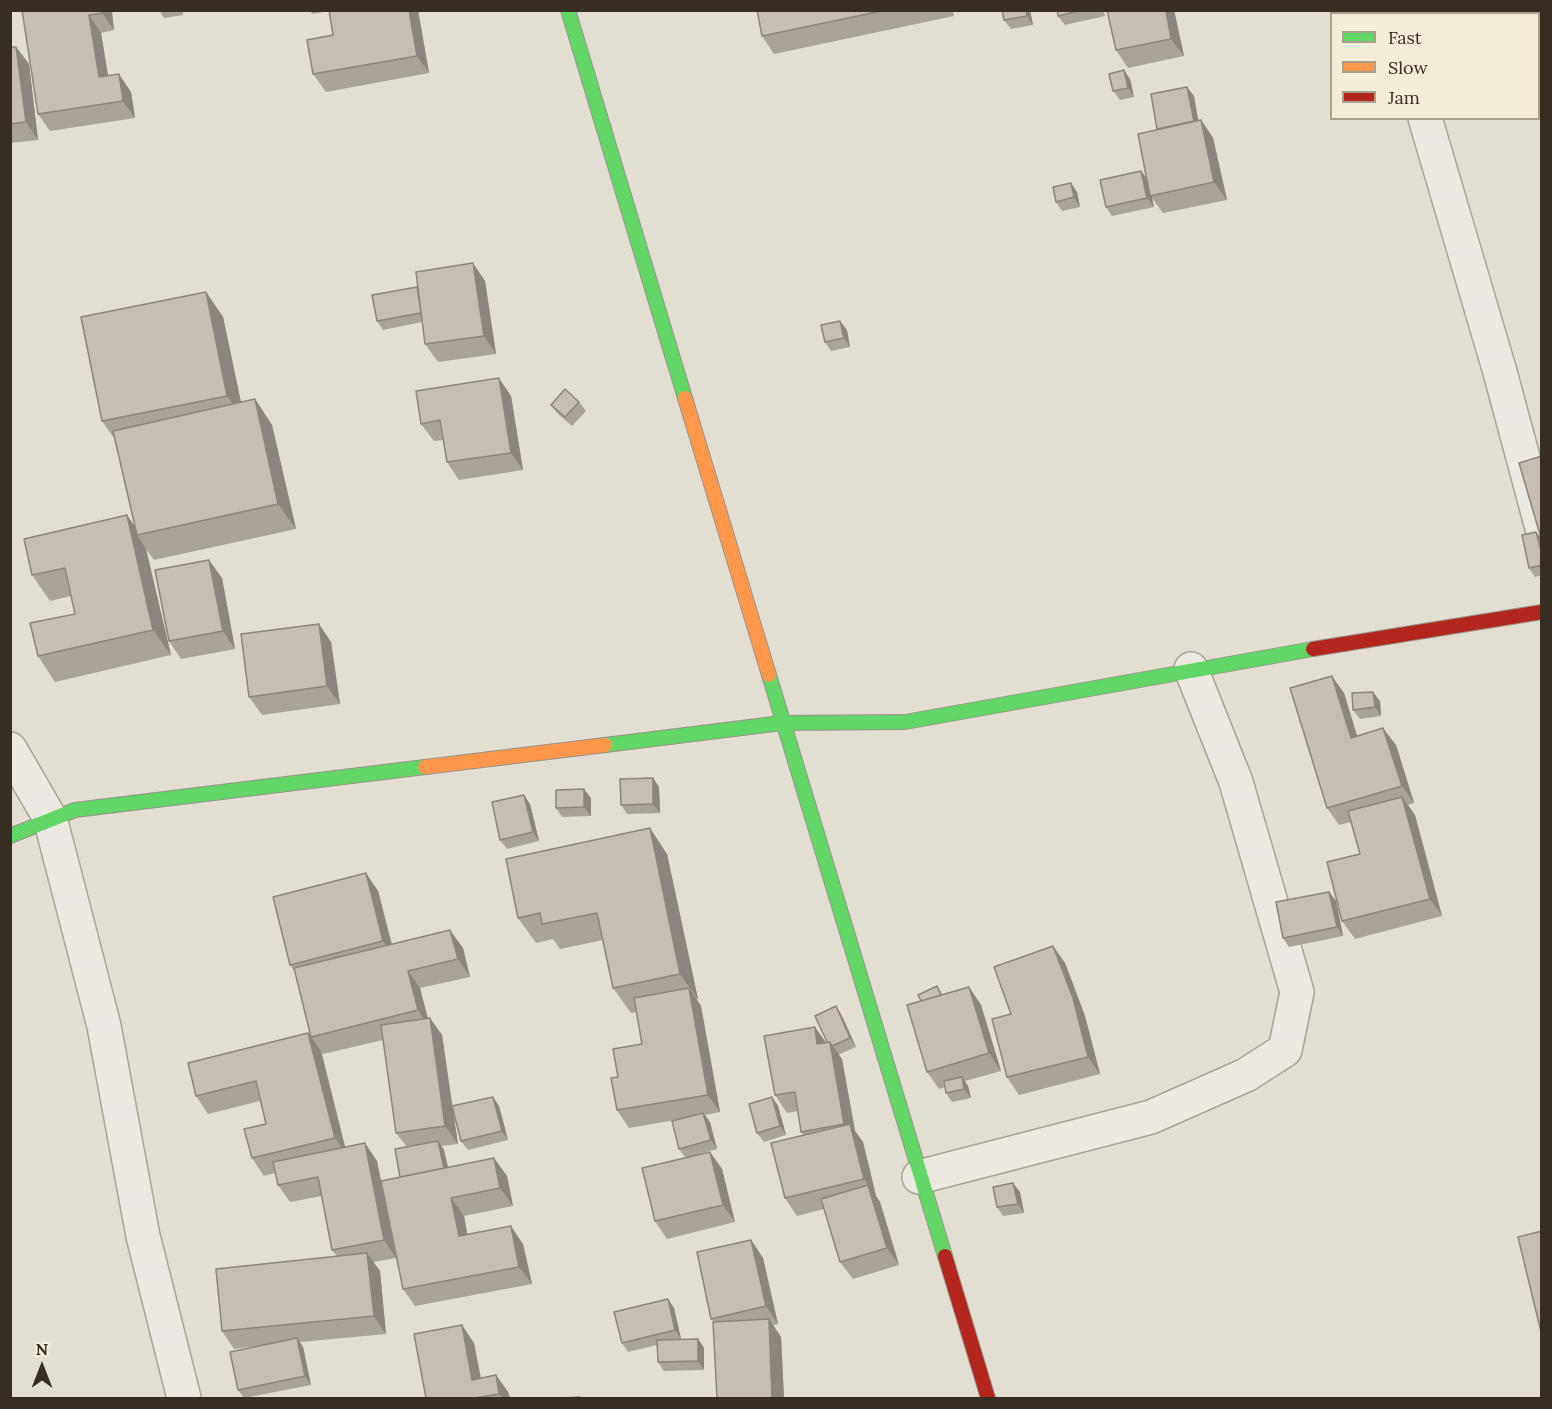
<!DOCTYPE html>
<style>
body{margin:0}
#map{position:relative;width:1552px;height:1409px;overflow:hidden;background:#e2ded1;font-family:Lora,serif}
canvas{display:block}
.frame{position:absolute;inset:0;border:12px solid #372d22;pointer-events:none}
.legend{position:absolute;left:1330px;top:12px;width:210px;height:108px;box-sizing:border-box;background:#f2ecd8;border:2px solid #a7a08f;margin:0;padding:8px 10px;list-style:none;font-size:18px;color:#372d22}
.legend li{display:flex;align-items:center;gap:12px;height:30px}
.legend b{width:30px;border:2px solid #a7a08f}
.north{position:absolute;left:12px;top:1337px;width:60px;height:60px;-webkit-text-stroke:4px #f2ecd8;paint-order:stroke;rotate:0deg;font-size:16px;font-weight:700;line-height:24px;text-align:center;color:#372d22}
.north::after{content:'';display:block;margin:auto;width:21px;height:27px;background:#372d22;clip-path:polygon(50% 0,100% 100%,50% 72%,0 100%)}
</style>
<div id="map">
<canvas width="1552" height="1409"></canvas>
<div class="frame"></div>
<ul class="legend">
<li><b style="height:8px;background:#63d668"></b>Fast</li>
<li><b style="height:8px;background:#ff974d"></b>Slow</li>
<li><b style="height:8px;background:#b3261e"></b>Jam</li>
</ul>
<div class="north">N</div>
</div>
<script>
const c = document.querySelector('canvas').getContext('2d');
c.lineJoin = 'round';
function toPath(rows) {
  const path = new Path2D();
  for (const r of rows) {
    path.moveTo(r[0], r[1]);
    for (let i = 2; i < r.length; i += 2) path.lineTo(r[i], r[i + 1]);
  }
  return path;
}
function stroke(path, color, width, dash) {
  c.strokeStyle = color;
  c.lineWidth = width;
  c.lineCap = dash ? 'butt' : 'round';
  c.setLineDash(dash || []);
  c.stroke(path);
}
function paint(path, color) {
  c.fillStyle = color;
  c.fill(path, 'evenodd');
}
const street = toPath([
 [1393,10,1394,14],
 [1425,118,1500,372,1542,528],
 [10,749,50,818,104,1026,143,1236,184,1398],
 [919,1177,1151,1117,1246,1075,1285,1050,1297,992,1236,782,1191,669]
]);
const fast = toPath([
 [568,10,685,398],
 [769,675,945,1256],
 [605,745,782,723,905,722,1313,649],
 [10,836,75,810,425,767]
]);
const slow = toPath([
 [685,398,769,675],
 [425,767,605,745]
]);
const jam = toPath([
 [1313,649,1542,612],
 [945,1256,988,1398]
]);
const wall = toPath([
 [22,10,111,10,114,30,101,33,108,75,131,92,135,118,50,131,38,114],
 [159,10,182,10,183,15,164,18],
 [310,10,418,10,429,73,326,92,313,74,333,35,329,11,312,14],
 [757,10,953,10,954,16,774,54,762,36],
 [1030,10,1033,25,1011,29,1004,20],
 [1057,10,1103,10,1105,16,1065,25,1058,16],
 [1174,10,1184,56,1128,68,1116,50],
 [10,47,16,47,29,64,38,140,10,143],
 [1130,79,1134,97,1120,100,1113,91],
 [1194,96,1198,121,1201,120,1213,138,1227,200,1163,213,1151,197,1154,207,1112,216,1106,207,1141,171,1147,179,1158,129],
 [1077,192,1080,207,1062,211,1056,202],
 [485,281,496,354,438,362,425,344,422,322,383,330,377,321],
 [206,292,223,317,241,403,255,399,272,425,296,529,154,560,146,549,171,655,55,682,38,656,75,614,71,596,50,601,32,575,127,515,135,527,116,441,102,421],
 [840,321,847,330,850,347,831,351,825,342],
 [511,396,523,470,459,480,447,462,443,440,434,441,421,424],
 [579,402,586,411,572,426,558,414,551,405],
 [1536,532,1542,539,1542,575,1535,577,1529,568],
 [222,578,235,649,181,659,169,641],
 [331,642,340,704,262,715,249,697],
 [1344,693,1357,736,1396,745,1414,803,1408,805,1415,815,1442,916,1355,939,1342,921,1360,854,1351,822,1339,825,1327,808],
 [1380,701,1381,716,1360,719,1353,710],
 [653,778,659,787,660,813,627,814,621,805],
 [591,798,591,816,562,817,556,808],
 [530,804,539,841,507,849,500,840],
 [667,854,698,999,697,999,701,1006,720,1112,705,1115,710,1122,717,1149,687,1157,710,1152,722,1169,735,1222,667,1239,655,1221,686,1158,679,1149,681,1119,629,1128,617,1110,618,1077,642,1044,637,1012,631,1013,613,988,603,940,560,949,553,939,536,943,518,918],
 [378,891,392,944,463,948,470,977,420,988,428,1018,442,1035,452,1106,499,1106,508,1140,468,1150,461,1141,452,1107,458,1144,441,1146,444,1150,448,1167,507,1176,513,1206,464,1216,467,1234,523,1244,532,1284,415,1306,403,1289,400,1177,407,1147,396,1133,383,1040,323,1054,321,1051,345,1147,377,1161,396,1258,373,1262,380,1271,386,1334,300,1342,303,1347,311,1385,244,1398,238,1390,257,1346,234,1349,222,1331,337,1256,332,1250,322,1196,290,1202,278,1185,275,1173,264,1176,252,1158,266,1124,260,1101,208,1114,196,1096,308,1033,311,1036,295,972,290,965],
 [1329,892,1336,901,1343,936,1289,947,1283,938],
 [1053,946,1065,963,1085,1016,1100,1074,1019,1095,1007,1077,1011,1014],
 [937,986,943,995,969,987,981,1005,1001,1071,965,1081,968,1086,971,1098,952,1102,946,1093,945,1087,939,1089,927,1072],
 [836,1006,842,1016,856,1047,838,1055,842,1059,855,1131,863,1142,876,1196,880,1202,899,1265,853,1279,840,1262,824,1209,797,1216,785,1198,804,1135,801,1132,798,1111,787,1113,775,1095,827,1042],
 [772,1097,778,1106,786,1135,764,1142,757,1133],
 [1020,1192,1024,1213,1003,1216,997,1207],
 [751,1240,763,1258,778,1324,773,1325,781,1337,784,1398,717,1398,714,1322,711,1319],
 [668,1299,674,1308,681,1339,678,1339,698,1339,704,1348,704,1370,664,1371,658,1362,657,1345,628,1352,622,1343],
 [474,1343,481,1378,496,1375,508,1392,510,1398,426,1398]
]);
const shadedWall = toPath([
 [102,10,111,10,112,11,114,30,102,13],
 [409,10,418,10,429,73,417,56],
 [1026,10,1030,10,1033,25,1027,16],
 [1166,10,1174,10,1184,56,1171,39],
 [89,15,101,33,111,94,99,77],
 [16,47,29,64,38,140,26,122],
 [1124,70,1130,79,1134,97,1128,88],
 [119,74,131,92,135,118,123,101],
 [1187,87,1194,96,1200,130,1194,121],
 [1201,120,1213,138,1227,200,1214,182],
 [1141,171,1148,180,1154,207,1147,198],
 [1071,183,1077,192,1080,207,1074,197],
 [473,263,485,281,496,354,484,336],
 [206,292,223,317,245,421,227,396],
 [840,321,847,330,850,347,844,338],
 [499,378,511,396,523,470,511,453],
 [255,399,272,425,296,529,278,504],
 [127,515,140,534,137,535,146,549,171,655,153,630],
 [1536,532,1542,539,1542,554],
 [209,560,222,578,235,649,223,631],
 [319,624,331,642,340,704,327,686],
 [1332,676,1344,693,1363,755,1351,738],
 [1373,692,1380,701,1381,716,1375,707],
 [1383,728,1396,745,1414,803,1402,786],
 [653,778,659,787,660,813,653,804],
 [584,789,591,798,591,816,584,807],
 [524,795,530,804,539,841,533,832],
 [1402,797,1415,815,1442,916,1430,899],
 [650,828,667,854,698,999,680,974],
 [366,873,378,891,395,958,383,941],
 [1329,892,1336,901,1343,936,1337,927],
 [450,930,463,948,470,977,458,959],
 [1053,946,1065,963,1085,1016,1100,1074,1088,1057],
 [408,971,420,988,430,1028,418,1010],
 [969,987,981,1005,1001,1071,989,1053],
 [689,988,701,1006,720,1112,708,1095],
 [836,1006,842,1016,856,1047,850,1038],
 [430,1018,442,1035,458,1144,445,1126],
 [815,1027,827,1044,817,1044],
 [308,1033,321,1051,347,1155,335,1138],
 [830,1042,842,1059,855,1131,863,1142,876,1196,880,1202,899,1265,887,1248,868,1185,864,1179,853,1137,844,1124],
 [962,1077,968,1086,971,1098,964,1089],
 [493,1097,499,1106,508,1140,502,1131],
 [772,1097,778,1106,786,1135,780,1126],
 [703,1113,710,1122,717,1149,711,1140],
 [438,1141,444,1150,451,1182,445,1173],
 [365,1143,377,1161,396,1258,384,1240],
 [710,1152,722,1169,735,1222,723,1205],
 [494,1158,507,1176,513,1206,500,1188],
 [1013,1183,1020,1192,1024,1213,1018,1204],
 [451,1198,464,1216,471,1254,459,1236],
 [511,1226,523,1244,532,1284,519,1267],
 [751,1240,763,1258,778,1324,766,1306],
 [367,1253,380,1271,386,1334,374,1316],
 [668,1299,674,1308,681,1339,675,1330],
 [769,1319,781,1337,784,1398,772,1398],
 [462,1325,474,1343,484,1397,472,1380],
 [297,1338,303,1347,311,1385,305,1376],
 [698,1339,704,1348,704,1370,698,1361],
 [496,1375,508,1392,510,1398,503,1398,499,1394]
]);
const building = toPath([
 [22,10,102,10,102,13,89,15,99,77,119,74,123,101,38,114,22,10],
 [329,10,409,10,417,56,313,74,307,40,333,35,329,10],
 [757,10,886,10,762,36,757,10],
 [1002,10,1026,10,1027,16,1004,20,1002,10],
 [1057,10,1083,10,1058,16,1057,10],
 [1107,10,1166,10,1171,39,1116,50,1107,10],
 [10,47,16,47,26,122,10,124,10,47],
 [1124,70,1128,88,1113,91,1109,74,1124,70],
 [1187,87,1194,121,1157,129,1151,94,1187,87],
 [1201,120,1214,182,1150,196,1138,134,1201,120],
 [1141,171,1147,198,1106,207,1100,180,1141,171],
 [1071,183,1074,197,1056,202,1053,187,1071,183],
 [473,263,484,336,425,344,416,272,473,263],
 [417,287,421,313,377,321,372,295,417,287],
 [206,292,227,396,102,421,81,317,206,292],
 [840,321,844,338,825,342,821,325,840,321],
 [499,378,511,453,447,462,440,420,421,424,416,391,499,378],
 [565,389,579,402,565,417,551,405,565,389],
 [255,399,278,504,137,535,113,431,255,399],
 [1542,456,1542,538,1541,538,1519,463,1542,456],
 [127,515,153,630,38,656,30,623,75,614,65,568,32,575,24,539,127,515],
 [1536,532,1542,554,1542,565,1529,568,1522,535,1536,532],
 [209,560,223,631,169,641,155,570,209,560],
 [319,624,327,686,249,697,241,634,319,624],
 [1332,676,1351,738,1383,728,1402,786,1327,808,1290,688,1332,676],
 [1373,692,1375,707,1353,710,1352,693,1373,692],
 [653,778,653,804,621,805,620,779,653,778],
 [584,789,584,807,556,808,556,790,584,789],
 [524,795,533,832,500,840,492,802,524,795],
 [1402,797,1430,899,1342,921,1327,862,1360,854,1348,811,1402,797],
 [650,828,680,974,613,988,597,913,542,924,540,913,518,918,506,859,650,828],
 [366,873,383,941,290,965,273,897,366,873],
 [1329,892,1337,927,1283,938,1276,902,1329,892],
 [450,930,458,959,408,971,418,1010,311,1037,294,968,450,930],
 [1053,946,1073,998,1088,1057,1007,1077,992,1019,1011,1014,994,967,1053,946],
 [937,986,941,995,921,1001,918,995,937,986],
 [969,987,989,1053,927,1072,907,1005,969,987],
 [689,988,708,1095,617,1110,611,1078,618,1077,613,1049,642,1044,634,998,689,988],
 [836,1006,850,1038,832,1046,830,1042,827,1042,815,1016,836,1006],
 [430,1018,445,1126,396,1133,381,1025,430,1018],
 [815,1027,817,1044,830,1042,844,1124,801,1132,795,1092,775,1095,764,1036,815,1027],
 [308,1033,335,1138,252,1158,244,1129,266,1124,256,1081,196,1096,188,1063,308,1033],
 [962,1077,964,1089,946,1093,944,1081,962,1077],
 [493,1097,502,1131,461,1141,452,1106,493,1097],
 [772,1097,780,1126,757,1133,749,1104,772,1097],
 [703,1113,711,1140,679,1149,672,1121,703,1113],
 [850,1124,864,1179,785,1198,771,1143,850,1124],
 [438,1141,444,1168,400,1177,395,1149,438,1141],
 [365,1143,384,1240,332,1250,318,1177,278,1185,273,1162,365,1143],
 [710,1152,723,1205,655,1221,642,1168,710,1152],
 [494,1158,500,1188,451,1198,459,1236,511,1226,519,1267,403,1289,381,1181,494,1158],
 [1013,1183,1018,1204,997,1207,993,1187,1013,1183],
 [868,1185,887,1248,840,1262,821,1199,868,1185],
 [1542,1231,1542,1336,1518,1237,1542,1231],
 [751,1240,766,1306,711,1319,697,1252,751,1240],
 [367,1253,374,1316,222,1331,216,1269,367,1253],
 [668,1299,675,1330,622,1343,614,1312,668,1299],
 [769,1319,772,1398,717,1398,713,1322,769,1319],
 [462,1325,472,1380,496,1375,499,1394,474,1398,426,1398,414,1334,462,1325],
 [297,1338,305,1376,238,1390,230,1352,297,1338],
 [698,1339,698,1361,658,1362,657,1340,698,1339],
 [580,1397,580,1398,561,1398,580,1397]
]);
stroke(street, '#a8a399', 36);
stroke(fast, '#98938a', 16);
stroke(slow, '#98938a', 16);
stroke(jam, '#98938a', 16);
stroke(street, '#ece9e1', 33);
stroke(fast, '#63d668', 14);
stroke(slow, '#ff974d', 14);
stroke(jam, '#b3261e', 14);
paint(wall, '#aaa399');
paint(shadedWall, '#8b857d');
paint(building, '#c6beb2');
stroke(building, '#8b857d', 1.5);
</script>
